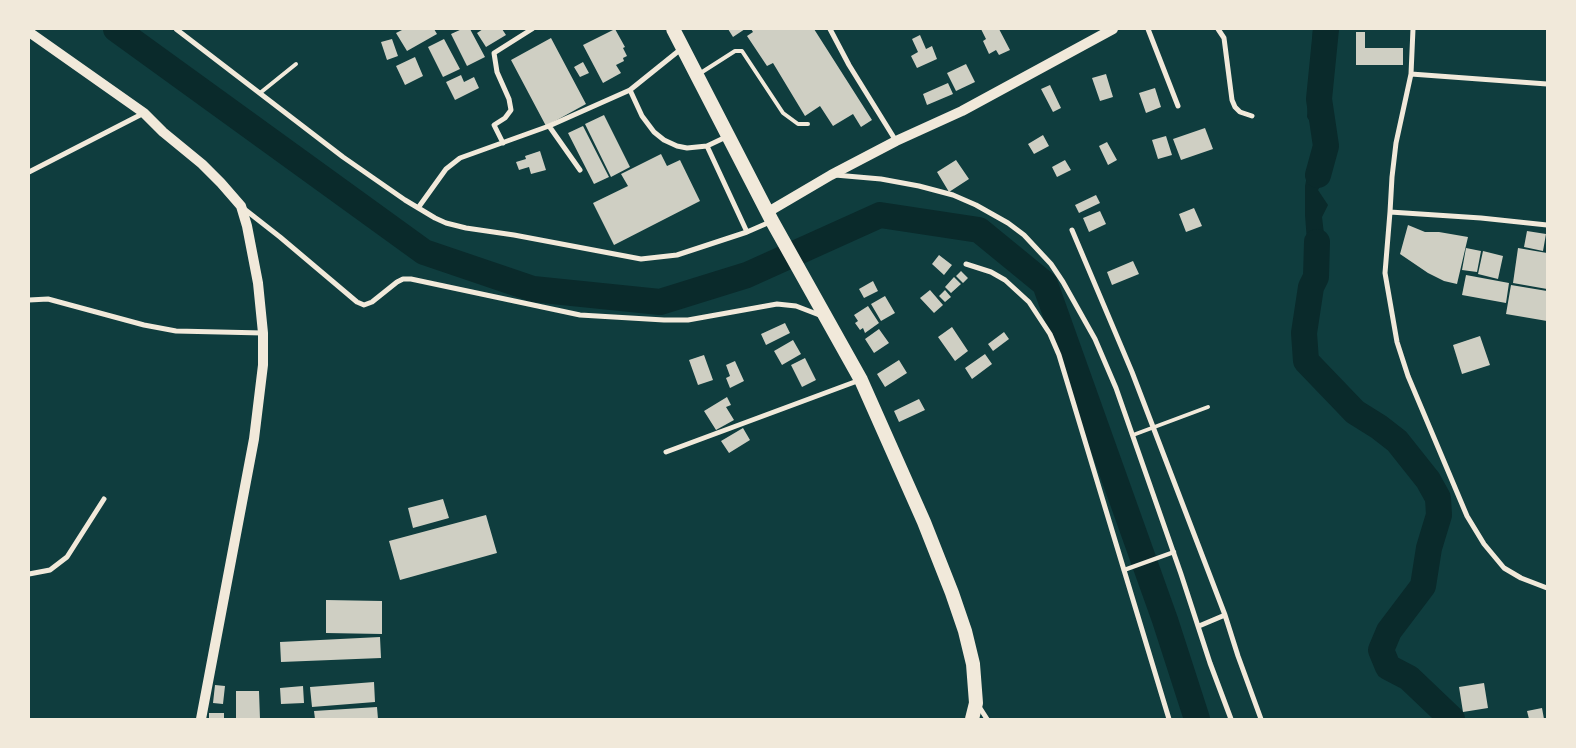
<!DOCTYPE html>
<style>
body{margin:0}
#map{position:relative;width:1576px;height:748px;overflow:hidden;background:#0f3d3e;font-family:"Exo 2",sans-serif}
canvas{display:block}
.frame{position:absolute;inset:0;border:30px solid #f1e9da;pointer-events:none}
</style>
<div id="map">
<canvas width="1576" height="748"></canvas>
<div class="frame"></div>
</div>
<script>
const c = document.querySelector('canvas').getContext('2d');
c.lineJoin = 'round';
function paint(path, color) {
  c.fillStyle = color;
  c.fill(path, 'evenodd');
}
function toPath(rows) {
  const path = new Path2D();
  for (const r of rows) {
    path.moveTo(r[0], r[1]);
    for (let i = 2; i < r.length; i += 2) path.lineTo(r[i], r[i + 1]);
  }
  return path;
}
function stroke(path, color, width, dash) {
  c.strokeStyle = color;
  c.lineWidth = width;
  c.lineCap = dash ? 'butt' : 'round';
  c.setLineDash(dash || []);
  c.stroke(path);
}
const water = toPath([
 [1313,29,1333,29,1320,90,1324,140,1332,148,1329,170,1318,190,1328,205,1322,217,1324,234,1320,246,1319,262,1321,273,1316,277,1309,268,1305,215,1305,186,1316,131,1307,117]
]);
const river = toPath([
 [116,29,424,252,533,289,660,302,747,275,880,215,979,230,1045,284,1165,620,1197,719],
 [1318,175,1326,146,1319,99,1326,29],
 [1317,242,1316,277,1311,287,1304,333,1306,361,1355,412,1379,427,1397,441,1428,480,1438,498,1439,515,1429,548,1423,586,1389,631,1381,650,1388,667,1409,678,1452,719]
]);
const building = toPath([
 [404,29,434,29,437,34,407,51,396,33],
 [462,29,470,29,485,57,467,66,451,34],
 [483,29,502,29,506,35,486,47,477,33],
 [615,29,625,47,623,48,627,56,623,58,624,61,616,65,621,73,603,83,583,45],
 [728,29,745,29,733,37],
 [751,29,814,29,872,120,861,127,853,114,833,126,820,106,805,116,773,63,767,66,747,36,753,32],
 [981,29,999,29,1010,50,999,55,996,50,989,54,983,41,986,39],
 [1356,32,1365,32,1365,48,1403,48,1403,65,1356,65],
 [920,35,926,49,932,46,937,59,917,68,911,56,918,52,912,39],
 [551,38,586,104,546,126,511,60],
 [392,39,398,56,387,60,381,42],
 [444,39,460,69,443,77,428,47],
 [415,57,423,76,405,85,396,66],
 [583,62,589,73,580,77,574,67],
 [966,64,975,82,956,91,947,73],
 [1106,74,1113,97,1100,101,1092,78],
 [461,75,464,82,474,77,479,88,455,100,446,82],
 [948,83,953,94,927,105,923,94],
 [1050,85,1061,108,1053,112,1041,89],
 [1155,88,1161,107,1146,113,1139,93],
 [604,115,630,167,611,177,585,124],
 [583,126,609,177,594,184,568,133],
 [1205,128,1213,149,1181,160,1173,139],
 [1043,135,1049,146,1034,154,1028,144],
 [1166,136,1172,155,1158,159,1152,140],
 [1107,142,1117,160,1108,165,1099,146],
 [540,151,546,170,531,174,529,167,519,170,516,162,526,159,525,156],
 [661,154,667,166,680,160,700,201,614,245,593,203,628,186,621,174],
 [956,160,969,179,949,192,937,172],
 [1065,160,1071,170,1057,177,1052,167],
 [1096,195,1100,203,1079,213,1075,205],
 [1194,208,1202,226,1186,232,1179,214],
 [1100,211,1106,224,1089,232,1083,218],
 [1408,225,1425,232,1439,232,1468,237,1457,284,1444,281,1428,273,1400,254],
 [1527,231,1546,234,1543,251,1524,247],
 [1466,248,1481,251,1477,272,1462,270],
 [1518,248,1547,253,1547,289,1513,283],
 [1483,251,1503,256,1498,279,1478,274],
 [939,255,952,265,944,275,932,264],
 [1133,261,1139,274,1112,285,1107,272],
 [961,271,968,278,963,283,956,276],
 [1466,275,1509,283,1506,303,1462,295],
 [954,277,961,284,951,293,945,287],
 [873,281,878,291,864,298,859,289],
 [1511,285,1547,291,1547,321,1506,314],
 [930,290,943,305,934,313,920,298],
 [945,290,951,297,945,302,939,296],
 [885,296,895,313,881,321,871,304],
 [868,306,879,323,865,333,863,328,860,330,855,323,858,321,854,315],
 [785,323,790,333,766,345,761,334],
 [952,327,968,351,955,361,938,337],
 [879,329,889,343,874,353,865,339],
 [1004,332,1009,339,993,351,988,344],
 [1480,336,1490,365,1462,374,1453,345],
 [793,340,801,354,782,365,774,351],
 [985,354,992,364,972,379,965,368],
 [704,355,713,380,698,385,689,360],
 [805,358,816,380,802,387,791,365],
 [899,360,907,373,885,387,877,374],
 [735,361,744,381,730,388,726,378,730,376,726,365],
 [727,397,731,405,726,407,734,420,716,430,704,411],
 [919,399,925,410,899,422,894,411],
 [743,428,750,440,729,453,721,441],
 [443,499,449,518,413,528,408,508],
 [486,515,497,553,400,580,389,541],
 [326,600,382,601,382,634,326,633],
 [380,637,381,658,281,662,280,642],
 [374,682,375,702,312,707,310,687],
 [1484,683,1488,708,1463,712,1459,687],
 [215,685,225,686,223,704,213,703],
 [303,686,304,703,281,704,280,688],
 [236,691,259,691,260,719,236,719],
 [377,707,378,719,315,719,314,711],
 [1542,708,1544,719,1529,719,1527,711],
 [209,713,224,713,224,719,209,719]
]);
const service = toPath([
 [699,74,735,51,742,51,783,113,798,124,808,124],
 [260,93,296,64],
 [1133,435,1208,407]
]);
const pedestrian = toPath([
 [1124,570,1174,552]
]);
const minor = toPath([
 [176,29,343,157,405,200,435,218,446,223,466,228,514,235,641,259,677,255,747,232,770,222],
 [830,29,849,65,896,141],
 [1148,29,1178,106],
 [1218,29,1224,38,1232,100,1235,107,1240,112,1252,116],
 [1413,29,1411,74,1396,143,1392,177,1390,212,1481,218,1547,225],
 [1411,74,1547,84],
 [630,90,642,116,654,132,664,140,677,146,687,148,707,146,726,137],
 [503,143,494,125,505,118,511,110,509,99,497,72,494,53,532,29],
 [707,146,747,232],
 [580,170,549,126,630,90,681,49],
 [29,172,144,113],
 [835,175,881,179,919,186,953,195,976,205,1008,223,1024,235,1051,264,1063,282,1095,339,1116,388,1181,574,1210,663,1231,719],
 [243,208,280,237,357,302,364,305,372,302,397,282,403,279,411,279,580,315,664,320,688,320,777,304,796,306,822,316],
 [418,208,446,169,460,158,549,126],
 [1390,212,1385,273,1397,342,1408,376,1467,516,1484,544,1504,568,1521,578,1547,588],
 [1072,230,1132,372,1225,615],
 [966,264,991,272,1005,280,1029,302,1050,334,1059,355,1169,719],
 [29,300,48,299,144,325,176,331,263,333],
 [666,452,860,380],
 [29,574,50,570,67,557,104,499],
 [1199,626,1225,615,1238,656,1261,719],
 [978,705,987,719]
]);
const secondary = toPath([
 [29,32,144,113,163,132,202,164,221,183,241,206,247,226,258,283,263,333,263,365,254,439,201,719],
 [768,212,831,175,896,141,962,111,1113,29]
]);
const trunk = toPath([
 [673,29,772,221,861,380,924,522,952,593,965,631,973,664,976,703,972,719]
]);
paint(water, '#0a2a2b');
stroke(river, '#0a2a2b', 26);
paint(building, '#cfcfc3');
stroke(service, '#f1e9da', 4);
stroke(pedestrian, '#f1e9da', 4.5);
stroke(minor, '#f1e9da', 5);
stroke(secondary, '#f1e9da', 10);
stroke(trunk, '#f1e9da', 14);
</script>
